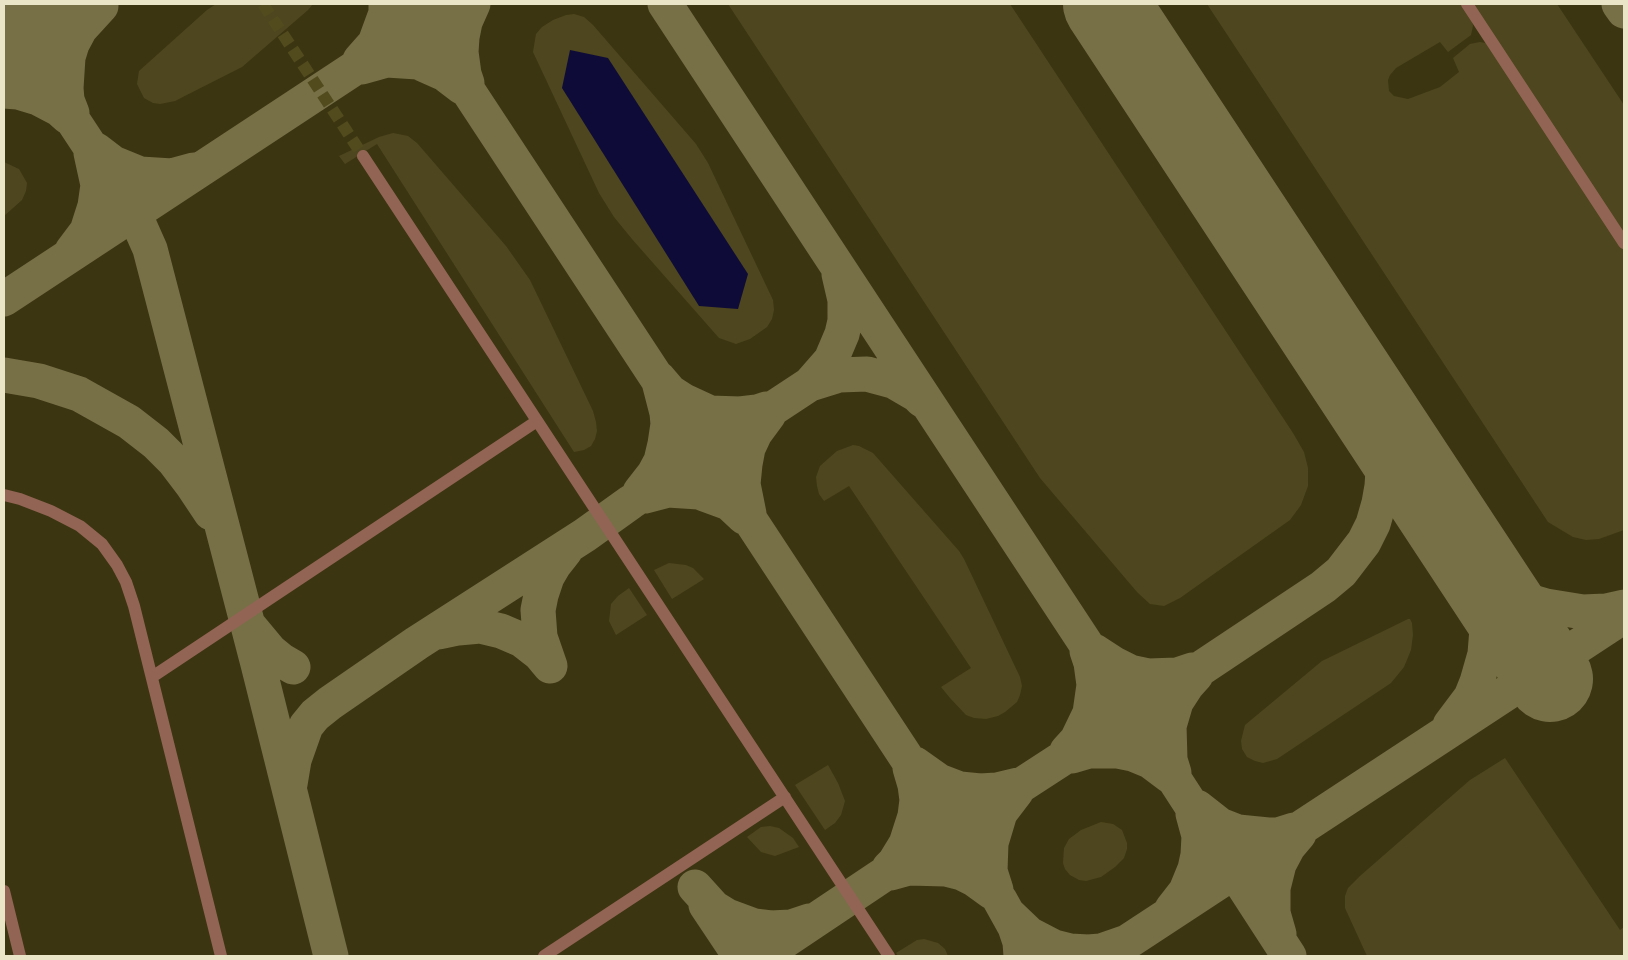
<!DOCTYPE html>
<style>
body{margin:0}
#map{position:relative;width:1628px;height:960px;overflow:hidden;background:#373000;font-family:"Exo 2",sans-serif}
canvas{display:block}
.frame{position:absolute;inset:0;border:5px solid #eae5c7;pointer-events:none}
</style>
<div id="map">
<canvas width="1628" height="960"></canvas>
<div class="frame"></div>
</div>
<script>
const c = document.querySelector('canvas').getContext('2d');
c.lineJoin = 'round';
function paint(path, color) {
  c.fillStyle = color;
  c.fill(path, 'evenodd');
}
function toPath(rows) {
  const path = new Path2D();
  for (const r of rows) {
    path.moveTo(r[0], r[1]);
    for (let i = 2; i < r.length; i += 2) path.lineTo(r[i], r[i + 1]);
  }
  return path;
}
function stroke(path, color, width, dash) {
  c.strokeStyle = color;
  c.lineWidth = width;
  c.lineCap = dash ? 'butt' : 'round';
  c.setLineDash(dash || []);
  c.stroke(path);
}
const built = toPath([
 [4,4,1624,4,1624,956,4,956]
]);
const green = toPath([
 [216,4,313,4,308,10,242,67,175,101,160,104,153,103,144,98,137,84,139,71,207,10],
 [728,4,1010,4,1293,433,1304,452,1308,468,1308,486,1301,505,1290,520,1180,598,1164,606,1150,604,1137,592,1040,478],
 [1207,4,1462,4,1472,19,1473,26,1471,35,1448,52,1440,42,1396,68,1390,75,1388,80,1389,91,1394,96,1408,99,1440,87,1459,72,1453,58,1470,44,1480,42,1486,43,1624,249,1624,530,1599,539,1586,540,1573,537,1548,522],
 [1471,4,1557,4,1624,105,1624,237],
 [574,14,584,17,593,25,696,144,708,163,773,300,774,310,772,319,767,327,750,339,736,344,719,338,632,239,614,217,599,193,533,52,536,34,542,27,553,20,566,15],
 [393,133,408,136,417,143,506,246,530,280,593,411,596,422,597,431,595,439,591,446,584,450,574,452,377,144,345,164,339,156,379,137],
 [4,162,19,169,27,183,26,191,22,200,4,216],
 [853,445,859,446,873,453,959,551,964,559,1020,677,1022,686,1020,695,1017,702,1005,712,998,716,986,719,974,718,966,715,950,698,941,687,971,668,849,486,824,501,819,494,817,486,816,477,820,466,837,451],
 [669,563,686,565,693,568,704,579,672,599,654,570],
 [629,588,647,615,616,635,609,621,611,604,618,596],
 [1408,619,1410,619,1412,623,1413,635,1411,650,1404,667,1391,683,1277,759,1263,763,1255,761,1247,757,1242,749,1241,741,1245,725,1322,661],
 [1505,758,1620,930,1624,927,1624,956,1367,956,1345,908,1345,896,1348,888,1360,876,1470,780],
 [828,765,838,783,845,801,841,815,835,823,825,830,795,785],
 [1101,822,1113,824,1122,830,1127,843,1127,849,1124,858,1115,867,1101,877,1086,881,1079,880,1070,875,1065,869,1063,863,1064,848,1069,839,1081,830],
 [770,826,779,828,793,838,799,847,775,856,761,852,747,837,761,827],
 [924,939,938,943,945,949,948,956,898,956,896,953,917,940]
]);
const water = toPath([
 [570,50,608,58,748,274,738,309,699,306,562,88]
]);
const taxiway = toPath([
 [6,4,18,10,34,15,62,17,78,15,101,6],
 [411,4,1000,900,1015,927,1020,942,1021,956],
 [665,4,1132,714,1289,956],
 [1619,4,1624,11],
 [4,16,134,213,150,249,258,664,331,956],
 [360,60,375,43,386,13,386,4],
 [362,67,387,60,418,62,445,74,462,87],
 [4,70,49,40],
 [467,83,464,74,461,52,462,37,465,22,473,4],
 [4,91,18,92,38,98,59,109,68,117],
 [72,113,67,100,66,88,68,57,72,44,80,29,101,6],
 [96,150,113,163,140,174,172,176,194,170],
 [72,251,87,231,95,206,98,185,91,153],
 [4,299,452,4],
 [4,375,39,381,79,394,129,422,156,443,174,461,193,486,211,513],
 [810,384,831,360,842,334,845,321,845,300,839,274],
 [640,492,654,474,661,461,665,444,668,424,667,413,658,378,670,392,684,401,710,413,740,414,757,412,766,409],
 [645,496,668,490,699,492,729,503,744,517],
 [749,514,743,484,745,464,748,448,755,433,769,414],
 [1473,556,1504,586,1529,601,1546,606,1583,612,1606,611,1624,607],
 [250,627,270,651,281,660,293,667],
 [439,632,458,628,480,626,501,631,522,640,540,654,550,666],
 [1094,651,1114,664,1130,672,1149,676,1177,675,1192,670],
 [550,666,540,637,538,610,541,595,547,577,554,565,565,551],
 [1450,725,1471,697,1477,682,1485,654,1488,616,1481,585,1472,564,1455,535],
 [1067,751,1077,740,1090,713,1094,685,1091,663,1087,651],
 [1072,756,1089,751,1118,751,1133,754,1150,761,1170,776],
 [915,764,939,781,960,789,980,791,997,790,1018,785],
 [1174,773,1170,760,1169,726,1176,702,1187,685,1196,675],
 [290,784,294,760,306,726,315,715,330,703,417,643,585,535,631,502,810,384,839,375,867,374,893,381,917,395,922,400],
 [1197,807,1220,825,1238,832,1268,835,1278,835,1294,830],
 [889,868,895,862,906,844,915,816,917,800,915,785,910,768],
 [891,873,909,868,946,869,962,873,974,879,992,892],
 [695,887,714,908,727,916,754,926,771,928,791,927,809,921],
 [996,890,990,871,991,843,1000,813,1016,792],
 [706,905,740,956],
 [1172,909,1186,891,1195,869,1198,855,1199,836,1193,814],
 [1008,914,1029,934,1054,947,1070,951,1088,952,1101,951,1127,942],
 [1279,934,1273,913,1273,888,1279,864,1288,847,1299,834],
 [762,956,880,877,1203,667,1323,587,1341,572,1364,542,1373,524,1379,503,1382,486,1383,471,1380,438,1376,425,1363,395],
 [1106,956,1624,616]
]);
const runway = toPath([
 [1106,4,1550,679]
]);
const minorTunnel = toPath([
 [263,4,363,156]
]);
const minor = toPath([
 [1467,4,1624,243],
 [363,156,889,956],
 [4,495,20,499,51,511,80,526,102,544,117,565,126,582,134,606,221,956],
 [152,677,537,421],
 [4,891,20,956],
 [544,956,785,797]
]);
paint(built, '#3c3511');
paint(green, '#4d461e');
paint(water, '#0f0b38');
stroke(taxiway, '#777047', 35);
stroke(runway, '#777047', 86);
stroke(minorTunnel, '#524b1e', 12, [12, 6]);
stroke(minor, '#926454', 12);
</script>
